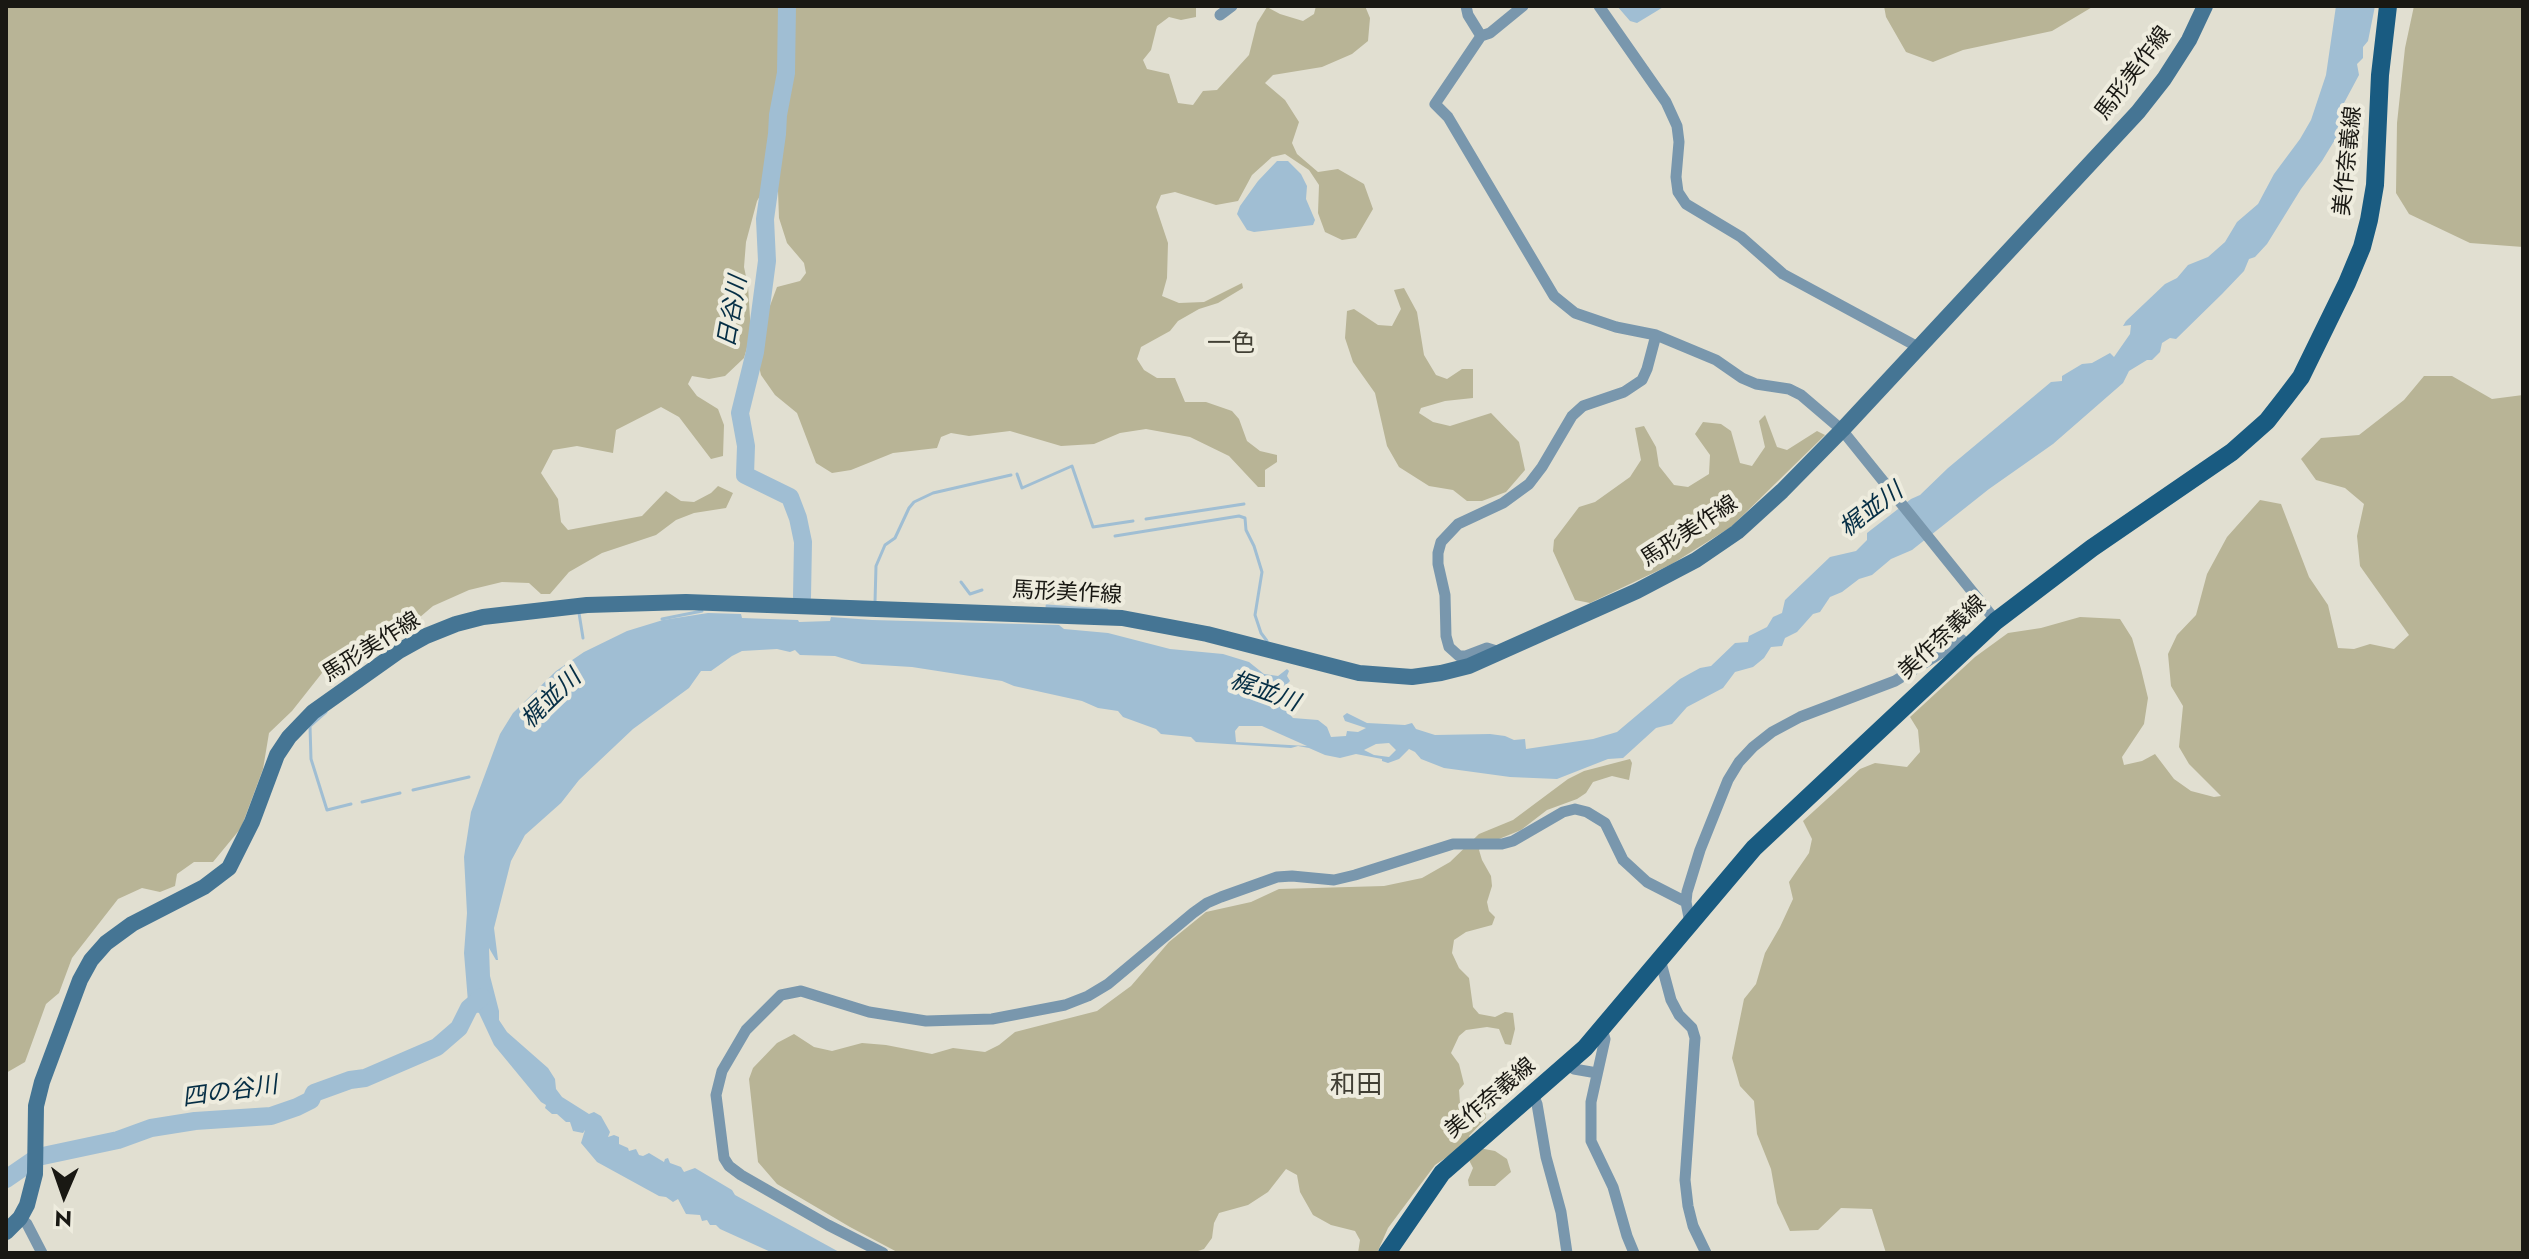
<!DOCTYPE html>
<meta charset="utf-8">
<style>
body{margin:0}
#map{position:relative;width:2529px;height:1259px;overflow:hidden;background:#e1dfd1;font-family:Jost,sans-serif}
canvas{display:block}
.frame{position:absolute;inset:0;border:8px solid #191813;pointer-events:none}
.north{position:absolute;left:24px;top:1155px;width:80px;height:80px;-webkit-text-stroke:6px #eeecde;paint-order:stroke;rotate:182deg;font-size:22px;font-weight:700;line-height:32px;text-align:center;color:#191813}
.north::after{content:'';display:block;margin:auto;width:28px;height:36px;background:#191813;clip-path:polygon(50% 0,100% 100%,50% 72%,0 100%)}
</style>
<div id="map">
<canvas width="2529" height="1259"></canvas>
<div class="frame"></div>
<div class="north">N</div>
</div>
<script>
const c = document.querySelector('canvas').getContext('2d');
c.lineJoin = 'round';
function paint(path, color) {
  c.fillStyle = color;
  c.fill(path, 'evenodd');
}
function toPath(rows) {
  const path = new Path2D();
  for (const r of rows) {
    path.moveTo(r[0], r[1]);
    for (let i = 2; i < r.length; i += 2) path.lineTo(r[i], r[i + 1]);
  }
  return path;
}
function stroke(path, color, width, dash) {
  c.strokeStyle = color;
  c.lineWidth = width;
  c.lineCap = dash ? 'butt' : 'round';
  c.setLineDash(dash || []);
  c.stroke(path);
}
function write(font, color, halo, rows, align = 'center') {
  c.font = font + ' Jost,"Noto Sans JP",sans-serif';
  c.lineWidth = 8;
  c.setLineDash([]);
  c.textBaseline = 'middle';
  c.strokeStyle = halo;
  c.fillStyle = color;
  for (const [text, x, y, turn = 0] of rows) {
    c.save();
    c.translate(x, y);
    c.rotate((+turn || 0) * Math.PI / 180);
    c.textAlign = isNaN(turn) ? turn : align;
    if (halo) c.strokeText(text, 0, 0);
    c.fillText(text, 0, 0);
    c.restore();
  }
}
const green = toPath([
 [6,6,1196,6,1196,17,1181,20,1169,17,1157,26,1151,50,1143,60,1147,69,1169,74,1178,103,1193,105,1203,91,1217,90,1249,55,1257,23,1267,7,1280,14,1303,21,1314,14,1316,6,1365,6,1370,18,1368,41,1352,54,1322,67,1273,75,1265,83,1285,100,1299,122,1292,143,1297,154,1318,172,1338,169,1364,184,1373,209,1356,238,1342,240,1325,232,1318,213,1319,185,1309,170,1285,154,1272,157,1252,175,1238,201,1216,205,1175,192,1161,195,1156,207,1168,243,1167,278,1162,296,1179,303,1204,302,1242,283,1243,288,1218,303,1199,309,1178,321,1170,331,1141,347,1137,359,1144,370,1157,378,1175,378,1185,402,1206,402,1232,411,1239,419,1247,441,1260,451,1277,455,1277,462,1265,470,1265,487,1258,487,1229,456,1190,437,1146,429,1120,433,1094,444,1061,446,1010,431,969,436,951,433,941,437,937,448,893,453,851,470,832,473,816,463,797,413,775,395,761,375,758,362,768,311,777,287,800,281,806,273,804,263,787,243,779,218,778,191,767,184,757,201,746,242,744,267,748,286,751,334,744,358,725,376,709,379,692,376,688,384,697,396,718,409,724,425,723,456,711,459,679,417,661,407,616,430,613,453,577,446,553,450,541,473,558,499,561,522,568,530,642,516,666,491,681,501,694,502,711,493,718,486,733,493,726,508,694,513,676,520,656,535,602,553,569,572,550,594,541,594,529,583,502,582,469,590,433,606,399,635,355,661,322,673,292,711,269,733,263,769,241,828,213,862,194,862,177,874,175,886,160,892,142,888,118,899,72,958,59,993,46,1004,25,1062,6,1073],
 [1884,6,2094,6,2052,31,1963,50,1933,62,1906,52,1886,17],
 [2414,6,2523,6,2523,247,2470,243,2409,214,2396,193,2397,123,2405,48],
 [1404,288,1417,312,1424,355,1436,375,1447,379,1462,369,1473,369,1473,398,1445,401,1421,408,1419,413,1433,422,1450,426,1491,413,1519,442,1525,470,1506,492,1482,501,1467,501,1453,490,1429,486,1399,467,1387,446,1375,393,1353,362,1345,338,1347,311,1354,309,1378,325,1392,326,1401,309,1394,290],
 [2424,376,2452,376,2492,399,2523,395,2523,1253,1886,1253,1872,1209,1841,1208,1818,1230,1790,1231,1777,1203,1771,1169,1757,1134,1754,1101,1740,1086,1732,1058,1744,999,1756,984,1765,953,1780,927,1793,899,1789,882,1809,853,1812,839,1803,821,1860,769,1875,763,1907,767,1920,752,1918,730,1910,717,1975,657,2008,633,2041,628,2080,617,2120,619,2132,638,2141,669,2148,698,2144,724,2122,757,2124,765,2142,761,2155,754,2174,779,2191,791,2214,797,2221,796,2189,764,2179,747,2183,706,2171,686,2168,654,2177,635,2196,615,2207,574,2227,537,2260,500,2281,504,2309,577,2328,605,2338,648,2354,649,2370,644,2394,649,2409,635,2360,566,2357,536,2364,504,2345,488,2316,480,2301,459,2321,438,2359,435,2404,400],
 [1765,415,1777,447,1787,450,1817,431,1825,435,1731,527,1672,564,1590,603,1575,600,1553,551,1554,540,1579,507,1595,502,1630,477,1641,460,1635,428,1644,426,1656,447,1659,466,1674,485,1688,487,1709,474,1710,455,1695,434,1703,422,1721,424,1731,431,1740,463,1752,466,1765,447,1759,421],
 [1630,759,1632,763,1629,780,1612,776,1593,782,1586,793,1577,799,1547,810,1521,830,1499,839,1486,839,1479,850,1482,860,1491,876,1492,886,1487,902,1489,911,1495,917,1492,925,1466,932,1454,940,1452,953,1459,968,1469,978,1473,1007,1479,1014,1495,1017,1505,1012,1513,1013,1515,1029,1511,1045,1505,1044,1499,1029,1487,1027,1466,1030,1459,1036,1451,1053,1459,1064,1464,1084,1459,1090,1460,1103,1471,1110,1485,1110,1486,1118,1469,1136,1479,1148,1495,1151,1507,1159,1511,1172,1495,1186,1469,1186,1468,1180,1473,1168,1468,1158,1450,1155,1435,1165,1388,1228,1377,1253,1358,1253,1360,1240,1355,1231,1331,1225,1313,1215,1300,1192,1297,1175,1286,1169,1268,1192,1248,1205,1219,1213,1214,1223,1212,1238,1204,1249,1192,1253,899,1253,850,1227,777,1184,758,1162,749,1079,753,1068,777,1043,794,1034,814,1047,832,1051,862,1043,886,1045,932,1054,953,1048,985,1052,999,1045,1015,1032,1097,1011,1131,986,1169,942,1206,912,1251,902,1279,889,1384,886,1422,878,1450,862,1479,834,1513,820,1568,779,1584,771]
]);
const water = toPath([
 [1617,6,1665,6,1637,23,1630,21],
 [2336,6,2375,6,2368,41,2363,47,2363,58,2357,64,2359,75,2344,103,2339,133,2322,161,2301,189,2267,244,2255,257,2249,259,2244,271,2222,294,2176,339,2170,338,2162,343,2160,352,2152,360,2147,360,2129,371,2123,383,2053,444,1989,489,1912,550,1891,559,1872,575,1859,579,1842,592,1830,597,1820,612,1813,614,1797,632,1785,638,1782,646,1771,647,1764,658,1753,667,1735,672,1723,688,1687,707,1672,724,1656,728,1623,758,1608,759,1557,779,1510,777,1444,768,1421,759,1415,752,1409,749,1399,759,1388,763,1382,761,1382,759,1356,754,1340,758,1325,755,1309,748,1298,746,1291,748,1196,742,1191,737,1161,734,1156,729,1123,717,1118,711,1098,708,1082,701,1014,686,1002,681,912,667,862,664,835,656,800,655,795,650,790,652,777,649,742,651,732,656,711,671,701,671,689,688,633,729,579,780,561,803,525,835,511,861,494,928,498,960,496,960,489,948,490,976,499,1011,499,1020,507,1032,548,1068,555,1079,556,1089,562,1097,589,1114,594,1112,601,1116,610,1132,608,1137,614,1135,619,1137,619,1144,628,1148,629,1151,636,1149,639,1155,643,1156,649,1153,664,1162,665,1159,668,1158,670,1163,681,1167,684,1172,695,1168,732,1190,735,1195,841,1253,773,1253,720,1229,716,1225,710,1225,707,1220,702,1221,700,1215,686,1214,678,1199,673,1202,666,1197,659,1196,597,1162,581,1143,585,1130,583,1133,573,1131,570,1122,566,1122,557,1114,552,1114,545,1108,546,1105,541,1102,494,1045,479,1013,473,1011,468,1002,464,953,467,913,464,857,471,812,500,734,513,713,556,671,584,652,627,631,663,620,708,613,741,614,742,618,798,620,799,622,830,621,831,617,872,620,1059,625,1064,629,1108,633,1170,649,1223,654,1249,662,1264,674,1278,676,1287,669,1289,671,1287,676,1290,681,1280,691,1285,692,1287,695,1277,701,1277,705,1282,706,1293,718,1318,720,1327,727,1331,737,1346,736,1347,731,1358,732,1366,728,1345,721,1343,716,1347,713,1367,723,1405,725,1412,723,1416,729,1435,735,1490,734,1505,736,1514,740,1525,739,1526,749,1593,739,1617,732,1680,679,1700,668,1711,666,1735,643,1748,642,1749,636,1767,627,1773,617,1782,613,1785,600,1830,557,1856,551,1867,540,1867,533,1911,499,1920,495,1948,468,2051,382,2062,381,2062,376,2082,364,2092,363,2110,353,2114,357,2130,334,2131,325,2123,326,2126,321,2165,284,2177,278,2188,265,2208,257,2225,242,2237,222,2258,204,2274,174,2300,139,2311,120,2326,75],
 [1239,726,1262,726,1307,746,1236,742,1235,731],
 [1389,743,1396,750,1389,757,1374,755,1364,750,1376,744],
 [1277,161,1288,161,1301,174,1307,186,1306,199,1315,220,1313,225,1254,232,1247,230,1237,214,1240,206,1258,181]
]);
const stream = toPath([
 [1017,474,1022,488,1072,466,1093,527,1133,521],
 [1146,519,1244,504],
 [1115,536,1239,516,1245,518,1246,530,1254,546,1262,572,1255,615,1261,633,1267,641],
 [961,582,970,594,982,590],
 [875,602,876,566,885,545,895,538,909,508,914,502,933,493,1011,475],
 [1047,606,1107,610],
 [579,613,583,638],
 [662,619,702,611],
 [326,712,310,726,311,759,327,810,351,804],
 [413,790,469,777],
 [362,802,400,793]
]);
const river = toPath([
 [787,6,786,73,778,115,777,134,765,219,767,261,755,352,740,413,746,446,745,475,790,497,798,518,803,542,802,597],
 [6,1179,38,1157,118,1140,151,1128,195,1121,271,1116,297,1107,311,1100,314,1093,350,1080,365,1078,437,1047,459,1028,469,1008,482,997]
]);
const street = toPath([
 [1466,6,1468,15,1481,36],
 [1523,6,1490,33,1481,36,1435,104,1448,117,1554,296,1575,313,1616,327,1656,335,1716,360,1742,378,1756,384,1789,389,1801,395,1842,430,1996,621],
 [1599,6,1666,102,1677,126,1679,142,1676,177,1678,192,1686,204,1741,237,1783,274,1918,347],
 [1220,15,1232,6],
 [1503,653,1487,648,1466,656,1459,656,1449,647,1446,636,1445,595,1438,564,1438,553,1441,542,1458,524,1503,503,1529,484,1542,467,1572,416,1583,406,1624,392,1642,380,1647,369,1656,335],
 [1690,923,1686,902,1687,892,1700,850,1728,780,1739,762,1753,747,1772,732,1800,717,1895,681,1962,640,1968,647],
 [1660,959,1671,1000,1679,1015,1692,1028,1695,1038,1685,1180,1688,1206,1693,1226,1706,1253],
 [1602,1029,1605,1039,1591,1102,1591,1141,1613,1187,1627,1236,1634,1253],
 [1568,1064,1574,1069,1597,1073],
 [1533,1094,1537,1104,1546,1157,1561,1212,1567,1253],
 [20,1218,27,1224,42,1253],
 [883,1253,828,1225,741,1175,729,1166,724,1158,716,1095,722,1071,746,1030,781,995,801,991,869,1012,926,1021,992,1019,1065,1005,1088,996,1108,984,1193,913,1207,903,1221,897,1277,877,1292,876,1334,880,1355,875,1453,844,1502,844,1513,841,1563,812,1575,809,1587,812,1605,823,1623,860,1647,882,1686,902]
]);
const secondary = toPath([
 [6,1232,20,1218,27,1205,35,1174,36,1106,42,1082,80,980,91,960,106,943,132,924,204,887,229,868,252,822,277,755,289,737,313,712,399,651,426,636,456,624,483,617,587,605,686,602,1122,618,1207,634,1359,673,1412,677,1441,673,1469,666,1637,591,1696,560,1737,532,1782,491,1842,430,2138,112,2164,79,2189,40,2205,6]
]);
const primary = toPath([
 [1387,1253,1442,1173,1585,1048,1754,848,1996,621,2092,548,2232,452,2267,421,2285,398,2301,377,2347,283,2362,247,2369,220,2375,185,2380,75,2388,6]
]);
const streetNames = [
 ["馬形美作線",2134,74,-53],
 ["美作奈義線",2349,161,-84],
 ["馬形美作線",1690,532,-33],
 ["馬形美作線",1067,594,3],
 ["美作奈義線",1943,638,-43],
 ["馬形美作線",372,648,-32],
 ["美作奈義線",1491,1099,-40]
];
const waterNames = [
 ["日谷川",734,312,-80],
 ["梶並川",1872,511,-37],
 ["梶並川",1264,693,20],
 ["梶並川",552,700,-44],
 ["四の谷川",230,1093,-8]
];
const neighbourhoodNames = [
 ["一色",1231,345]
];
const quarterNames = [
 ["和田",1356,1087]
];
paint(green, '#b8b496');
paint(water, '#a0bed3');
stroke(stream, '#a0bed3', 3);
stroke(river, '#a0bed3', 18);
stroke(street, '#7997ad', 11);
stroke(secondary, '#457594', 16);
stroke(primary, '#195b81', 18);
write('22px', '#191813', '#eeecde', streetNames);
write('italic 24px', '#052e45', '#eeecde', waterNames);
write('24px', '#413f34', '#eeecde', neighbourhoodNames);
write('26px', '#413f34', '#eeecde', quarterNames);
</script>
